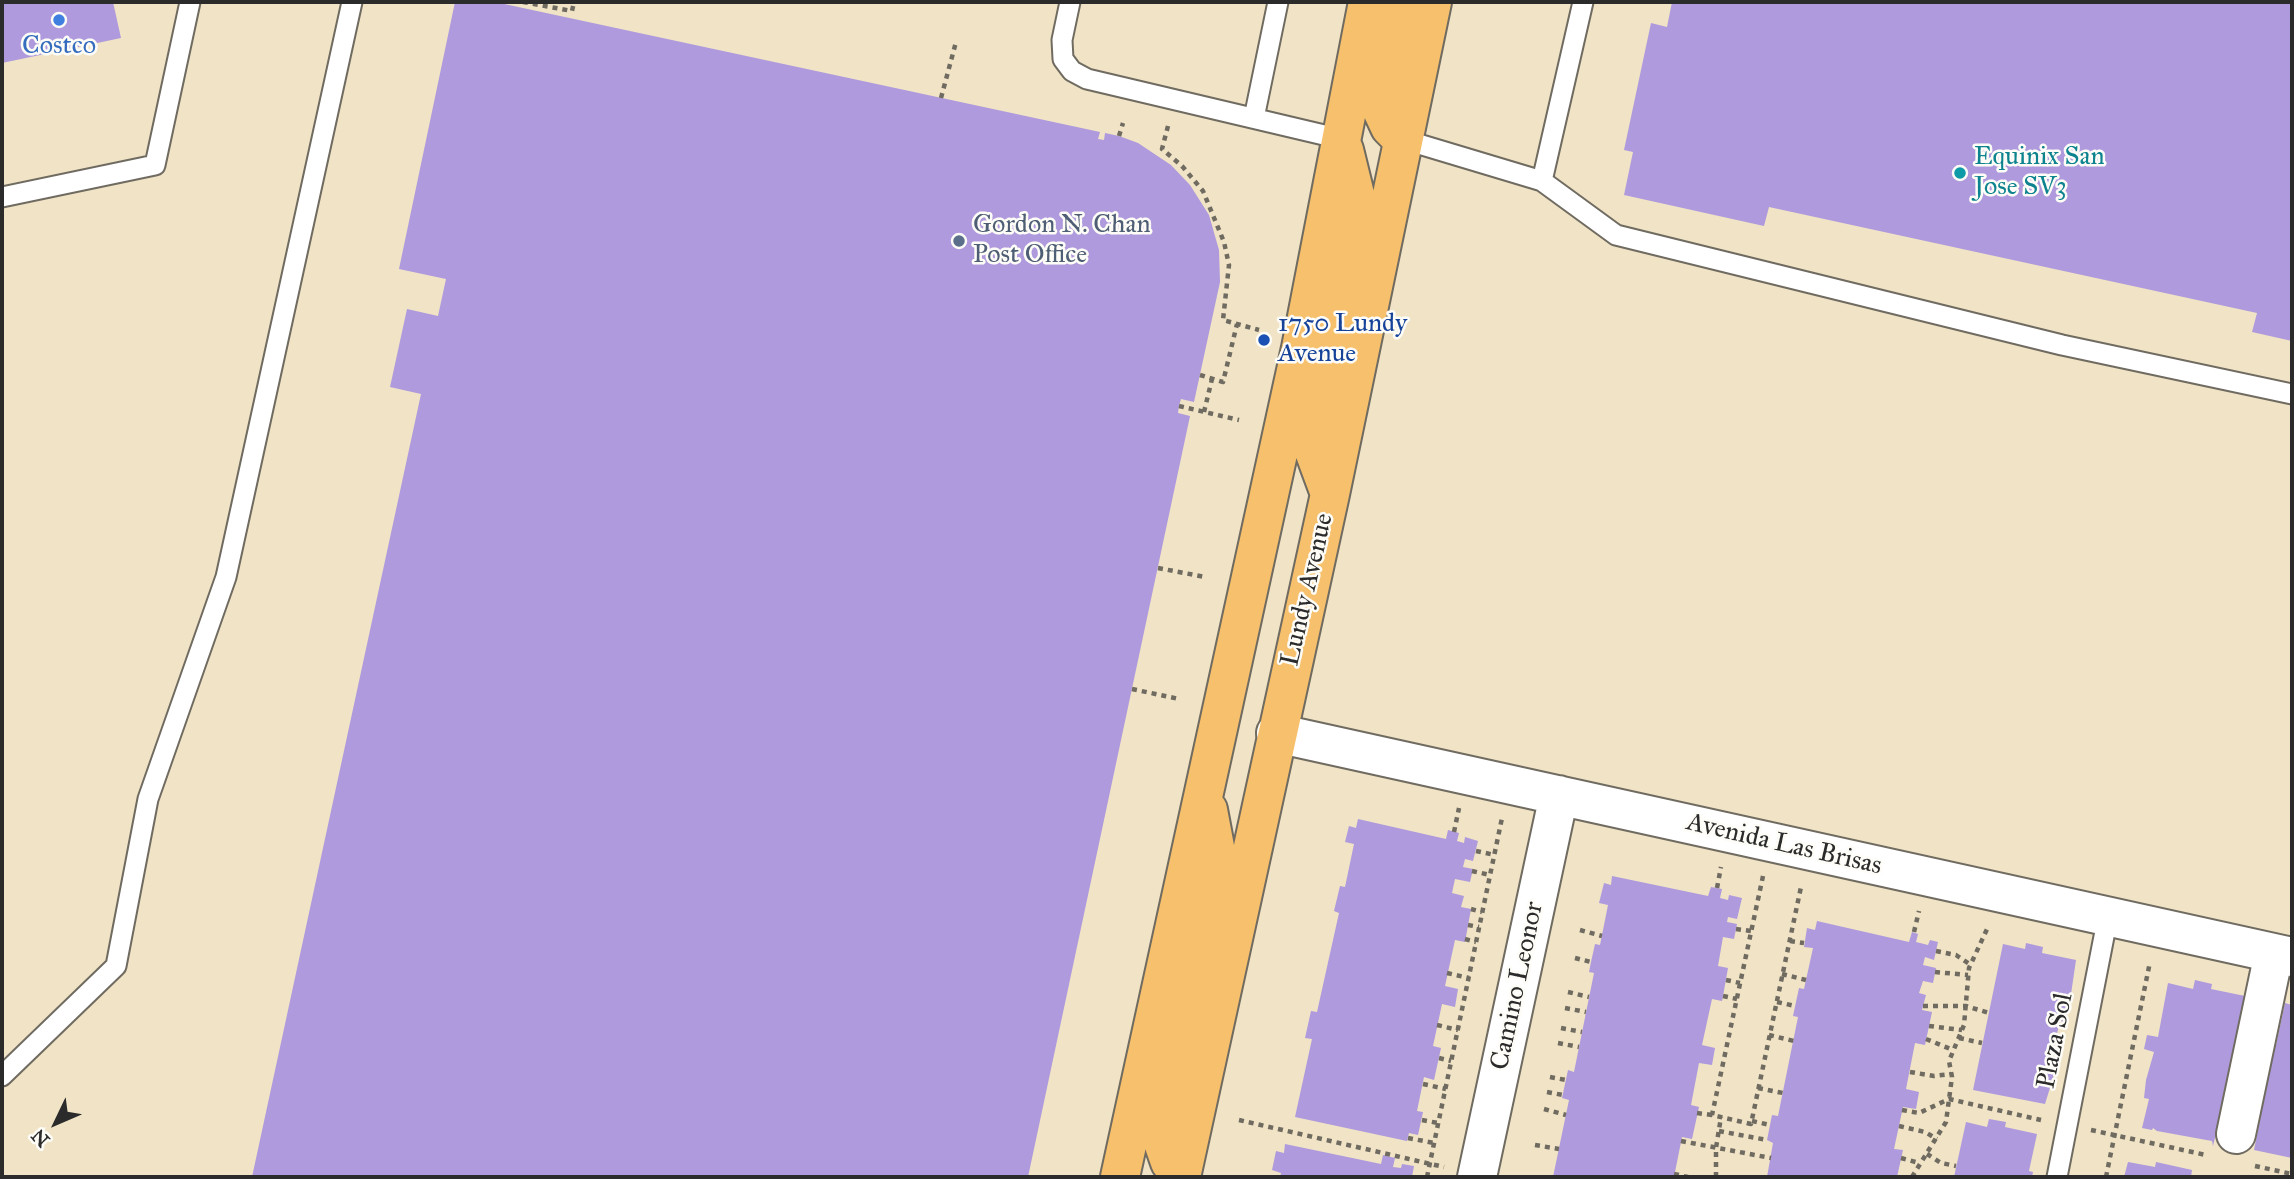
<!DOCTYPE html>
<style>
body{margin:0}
#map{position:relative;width:2294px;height:1179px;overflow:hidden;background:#f0e3c6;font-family:"IM FELL Great Primer",serif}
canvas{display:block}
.frame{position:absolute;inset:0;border:4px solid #2b2b2b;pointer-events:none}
.north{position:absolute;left:21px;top:1088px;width:70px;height:70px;-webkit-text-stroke:5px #fdfcf7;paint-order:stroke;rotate:226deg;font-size:19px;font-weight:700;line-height:28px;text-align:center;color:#2b2b2b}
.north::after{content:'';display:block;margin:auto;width:24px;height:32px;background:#2b2b2b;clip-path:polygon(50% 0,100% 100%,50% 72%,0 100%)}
</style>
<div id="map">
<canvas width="2294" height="1179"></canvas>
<div class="frame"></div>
<div class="north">N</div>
</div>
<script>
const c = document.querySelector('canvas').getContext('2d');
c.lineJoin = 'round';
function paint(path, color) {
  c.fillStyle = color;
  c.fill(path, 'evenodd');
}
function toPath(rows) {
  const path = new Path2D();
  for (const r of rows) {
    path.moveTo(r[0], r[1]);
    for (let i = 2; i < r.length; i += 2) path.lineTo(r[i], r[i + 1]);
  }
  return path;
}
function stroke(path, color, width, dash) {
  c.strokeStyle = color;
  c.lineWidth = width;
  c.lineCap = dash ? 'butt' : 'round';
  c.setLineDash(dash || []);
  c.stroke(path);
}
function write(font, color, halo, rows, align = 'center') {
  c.font = font + ' "IM FELL Great Primer",serif';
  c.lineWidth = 5;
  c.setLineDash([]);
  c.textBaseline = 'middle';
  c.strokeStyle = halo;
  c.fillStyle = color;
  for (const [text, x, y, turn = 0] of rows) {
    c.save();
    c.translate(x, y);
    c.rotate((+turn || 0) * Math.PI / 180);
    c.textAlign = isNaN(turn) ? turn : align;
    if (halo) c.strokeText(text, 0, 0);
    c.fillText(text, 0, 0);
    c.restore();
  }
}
const building = toPath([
 [2,2,113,2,121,38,2,63],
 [455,2,495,2,1100,132,1098,139,1104,140,1105,133,1119,136,1138,143,1171,165,1190,185,1209,215,1219,250,1220,282,1194,402,1181,399,1179,406,1178,413,1190,416,1028,1177,252,1177,421,394,390,387,407,309,438,316,446,279,399,269],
 [1672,2,2292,2,2292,341,2252,332,2257,313,1769,207,1764,226,1624,195,1633,152,1624,150,1651,23,1667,27],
 [1358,819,1446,839,1448,830,1459,833,1457,841,1464,843,1465,837,1478,841,1473,861,1465,859,1463,867,1473,869,1470,882,1455,879,1452,893,1464,896,1461,907,1471,909,1465,942,1455,940,1445,986,1458,989,1455,1007,1442,1004,1433,1046,1441,1048,1434,1080,1424,1077,1417,1111,1423,1112,1418,1135,1409,1133,1407,1141,1295,1117,1312,1039,1305,1038,1311,1011,1317,1012,1339,913,1334,911,1340,886,1345,887,1354,844,1345,842,1349,826,1356,828],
 [1612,876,1708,896,1711,887,1722,889,1720,898,1728,900,1729,895,1742,898,1737,919,1728,917,1727,922,1737,924,1734,939,1723,937,1718,966,1728,968,1723,996,1722,1001,1712,999,1702,1045,1715,1048,1712,1065,1699,1063,1691,1105,1699,1107,1692,1139,1682,1137,1674,1177,1553,1177,1569,1100,1562,1098,1568,1070,1574,1072,1594,973,1589,972,1591,962,1595,944,1600,945,1608,905,1599,903,1604,883,1611,885],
 [1817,921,1909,942,1912,932,1918,934,1916,942,1928,945,1930,940,1938,942,1934,960,1925,957,1923,965,1936,968,1933,983,1923,981,1919,993,1926,995,1922,1010,1932,1012,1925,1045,1915,1043,1906,1089,1919,1092,1916,1109,1903,1107,1894,1149,1903,1150,1897,1177,1767,1177,1773,1143,1767,1140,1772,1115,1778,1116,1798,1017,1793,1016,1799,988,1804,989,1813,948,1804,947,1807,928,1815,930],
 [2026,943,2043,947,2042,953,2076,960,2070,1001,2065,1022,2060,1021,2050,1063,2057,1065,2045,1104,1973,1090,2003,944,2025,949],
 [2195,980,2212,984,2211,989,2245,996,2221,1126,2218,1125,2213,1146,2212,1141,2157,1131,2153,1128,2152,1130,2142,1128,2149,1099,2144,1098,2146,1080,2154,1052,2144,1049,2147,1035,2158,1037,2168,983,2193,989],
 [2285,1003,2292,1005,2292,1158,2254,1150,2261,1115,2258,1115,2272,1044,2276,1045],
 [1989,1119,2006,1122,2005,1127,2037,1134,2029,1171,2033,1172,2032,1177,1954,1177,1966,1122,1987,1127],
 [1285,1144,1381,1164,1383,1155,1395,1158,1393,1167,1401,1168,1402,1164,1414,1166,1412,1177,1280,1177,1281,1173,1272,1170,1276,1151,1284,1153],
 [2128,1162,2155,1167,2156,1162,2192,1170,2191,1177,2124,1177]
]);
const path = toPath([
 [523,2,572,11,574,2],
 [941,98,956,42],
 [1168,126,1162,149,1182,166,1203,191,1224,242,1229,265,1223,320,1259,330],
 [1119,136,1123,123],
 [1200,375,1223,382,1237,324],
 [1179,406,1239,420],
 [1204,412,1212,379],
 [1158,568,1205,577],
 [1132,689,1179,699],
 [1454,832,1459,808],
 [1476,851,1495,855],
 [1472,871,1490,875],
 [1763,876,1712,1115,1751,1124,1801,887],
 [1717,888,1721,867],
 [1471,909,1482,912],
 [1468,925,1479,927],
 [1736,929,1751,931],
 [1580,930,1602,936],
 [1914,932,1919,911],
 [1465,939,1476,942],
 [1790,941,1804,943],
 [1936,951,1956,955,1971,965],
 [1575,958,1591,962],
 [1935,972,1968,975],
 [1447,973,1469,978],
 [1782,974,1806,980],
 [1726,980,1740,983],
 [1568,992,1589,997],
 [1723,996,1737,999],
 [1777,1002,1795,1006],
 [1923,1006,1966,1006,1989,1013],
 [1565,1008,1586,1012],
 [1437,1025,1458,1030],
 [1929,1026,1962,1030],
 [1561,1028,1582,1032],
 [1769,1035,1794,1041],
 [1959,1038,1982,1043],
 [1926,1039,1953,1050],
 [1558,1043,1579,1047],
 [1439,1058,1451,1061],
 [1910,1072,1934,1076,1951,1074],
 [1550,1077,1566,1080],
 [1423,1084,1446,1089],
 [1758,1088,1783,1093],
 [1547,1092,1563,1095],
 [1544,1109,1566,1115],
 [1902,1110,1919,1113,1949,1099,2041,1120],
 [1697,1113,1712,1115],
 [1239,1120,1444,1167],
 [1422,1120,1438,1123],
 [1752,1121,1770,1125],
 [1899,1126,1925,1132,1937,1139],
 [2091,1130,2206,1155],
 [1719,1131,1767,1140],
 [1408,1138,1434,1143],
 [1681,1141,1771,1158],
 [1535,1145,1559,1149],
 [1927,1154,1941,1163,1956,1166],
 [1901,1158,1919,1163],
 [2255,1166,2292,1174],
 [1674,1174,1688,1177],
 [1427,1177,1502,818],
 [1716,1177,1716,1148,1721,1117],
 [1912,1177,1946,1122,1952,1077,1949,1061,1964,1025,1969,968,1988,927],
 [2106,1177,2150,962]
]);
const service = toPath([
 [1070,2,1062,40,1063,59,1072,71,1087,79,1341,139],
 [1254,118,1278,2],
 [1402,139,1542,181,1583,2],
 [1542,181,1616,235,2062,345,2292,394],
 [2,197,155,165,190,2],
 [2,1076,116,966,148,799,226,577,352,2],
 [2057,1177,2108,916]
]);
const minor = toPath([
 [1276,733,2292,957],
 [2236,1134,2274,953],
 [1477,1177,1559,795]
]);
const primary = toPath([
 [1400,2,1382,110,1390,127,1402,139],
 [1330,494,1310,440,1359,211,1344,150],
 [1170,1162,1164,1145,1168,1102,1208,927,1218,863,1208,810],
 [1120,1177,1301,348,1368,2],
 [1181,1177,1330,494,1432,2]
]);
const markers = [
 [59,20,7,"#3f7fe0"],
 [1960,173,7,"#0f9aa8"],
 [959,241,7,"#5c6f8a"],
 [1264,340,7,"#1a4fb4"]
];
const shopNames = [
 ["Costco",59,47]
];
const cultureNames = [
 ["Equinix San",1974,158],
 ["Jose SV3",1974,188]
];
const serviceNames = [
 ["Gordon N. Chan",973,226],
 ["Post Office",973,256]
];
const transitNames = [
 ["1750 Lundy",1278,325],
 ["Avenue",1278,355]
];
const streetNames = [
 ["Lundy Avenue",1308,590,-77],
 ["Avenida Las Brisas",1784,845,13],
 ["Camino Leonor",1518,986,-78],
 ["Plaza Sol",2056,1041,-79]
];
paint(building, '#ae9adc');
stroke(service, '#706b61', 23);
stroke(minor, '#706b61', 42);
stroke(primary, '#706b61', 42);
stroke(path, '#706b61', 4.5, [5, 5]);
stroke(service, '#fff', 19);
stroke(minor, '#fff', 38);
stroke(primary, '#f7c06c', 38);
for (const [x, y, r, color] of markers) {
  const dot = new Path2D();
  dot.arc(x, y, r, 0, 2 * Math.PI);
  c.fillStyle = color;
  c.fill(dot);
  stroke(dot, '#fdfcf7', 2.5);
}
write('26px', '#366cbe', '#fdfcf7', shopNames);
write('26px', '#0d838f', '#fdfcf7', cultureNames, 'left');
write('26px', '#4e5e75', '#fdfcf7', serviceNames, 'left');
write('26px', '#164399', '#fdfcf7', transitNames, 'left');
write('26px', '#2b2b2b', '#fdfcf7', streetNames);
</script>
